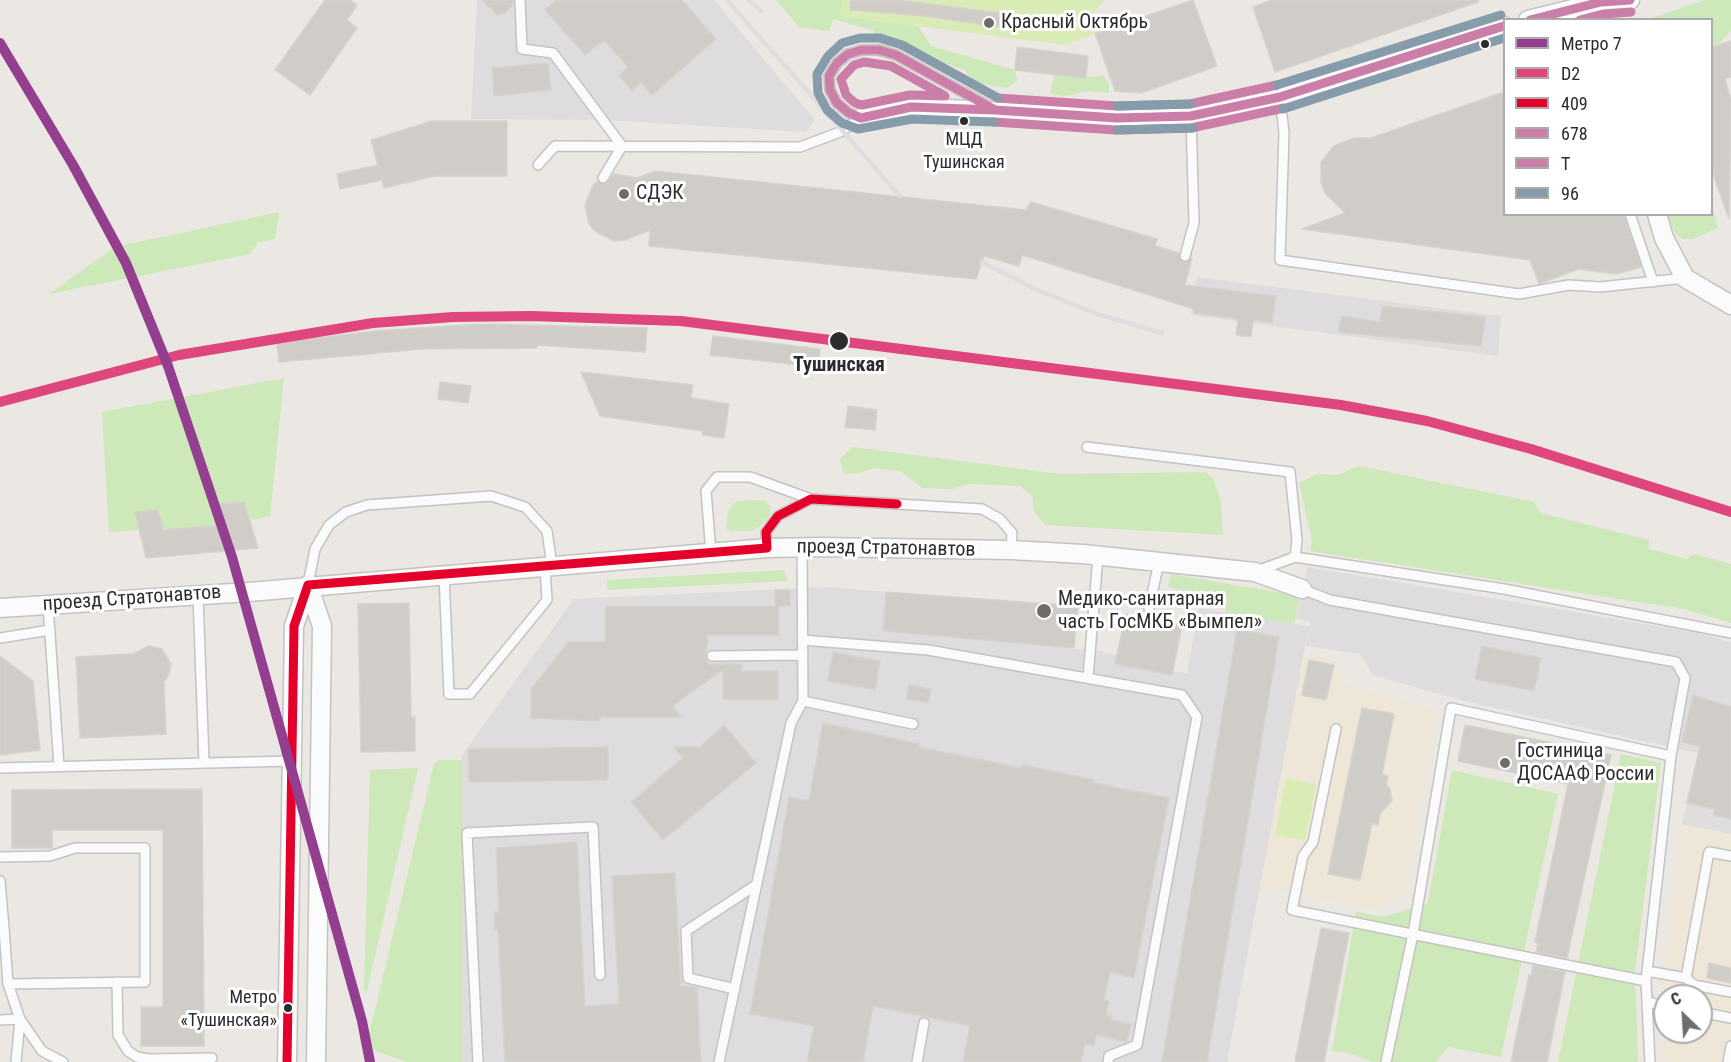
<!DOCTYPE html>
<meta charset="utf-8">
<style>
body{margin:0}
#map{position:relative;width:1731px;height:1062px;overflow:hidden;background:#ebe7e2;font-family:"Roboto Condensed",sans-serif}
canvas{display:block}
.legend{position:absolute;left:1503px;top:18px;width:210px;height:198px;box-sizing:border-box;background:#fff;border:2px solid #ababab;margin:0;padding:8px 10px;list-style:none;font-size:18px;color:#2c2c2c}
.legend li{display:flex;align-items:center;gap:12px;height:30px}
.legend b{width:30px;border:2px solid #ababab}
.north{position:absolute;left:1653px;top:984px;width:60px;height:60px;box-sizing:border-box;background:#fff;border:2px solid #ababab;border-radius:50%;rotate:335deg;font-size:16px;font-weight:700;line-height:24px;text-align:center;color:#2c2c2c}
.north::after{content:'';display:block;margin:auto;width:21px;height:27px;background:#6f6d6c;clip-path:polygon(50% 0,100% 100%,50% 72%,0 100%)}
</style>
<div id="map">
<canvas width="1731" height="1062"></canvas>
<ul class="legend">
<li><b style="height:8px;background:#943e90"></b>Метро 7</li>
<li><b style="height:8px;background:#df477c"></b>D2</li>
<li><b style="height:8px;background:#e4002b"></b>409</li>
<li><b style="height:8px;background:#ca7ea8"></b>678</li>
<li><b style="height:8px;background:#ca7ea8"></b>Т</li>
<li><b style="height:8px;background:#869cab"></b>96</li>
</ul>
<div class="north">С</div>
</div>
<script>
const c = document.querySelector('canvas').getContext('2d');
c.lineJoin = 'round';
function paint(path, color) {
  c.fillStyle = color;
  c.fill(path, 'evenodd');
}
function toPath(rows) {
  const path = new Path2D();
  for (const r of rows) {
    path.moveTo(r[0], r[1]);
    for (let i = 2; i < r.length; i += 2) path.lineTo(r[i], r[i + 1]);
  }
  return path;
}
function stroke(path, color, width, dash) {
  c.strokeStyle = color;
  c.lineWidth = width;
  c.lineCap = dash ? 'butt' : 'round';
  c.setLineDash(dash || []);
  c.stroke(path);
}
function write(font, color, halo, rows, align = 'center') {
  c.font = font + ' "Roboto Condensed",sans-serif';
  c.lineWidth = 6;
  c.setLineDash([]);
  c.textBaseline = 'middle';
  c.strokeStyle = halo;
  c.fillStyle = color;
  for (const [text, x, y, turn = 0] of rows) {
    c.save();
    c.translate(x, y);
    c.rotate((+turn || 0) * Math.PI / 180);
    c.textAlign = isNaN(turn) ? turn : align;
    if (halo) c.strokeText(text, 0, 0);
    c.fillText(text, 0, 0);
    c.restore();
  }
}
const industrial = toPath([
 [477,0,714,0,815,120,806,132,605,120,471,119],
 [1197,277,1501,316,1498,356,1191,315],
 [1308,567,1692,632,1731,642,1731,834,1682,824,1698,753,1468,702,1373,675,1360,654,1306,646,1308,631,1227,1062,462,1062,462,755,574,599,828,587,886,592,883,631,1099,651,1117,656,1115,664,1172,675,1173,671,1187,673,1199,608,1310,626,1310,622,1296,618]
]);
const education = toPath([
 [1304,653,1337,660,1344,684,1436,710,1405,893,1378,910,1260,886],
 [1682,824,1731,834,1731,1062,1665,1062,1661,990],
 [1665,996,1701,996,1701,1032,1665,1032]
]);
const green = toPath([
 [776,0,842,0,840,16,918,26,931,46,1015,70,1017,81,1007,88,973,83,965,70,898,47,884,47,872,39,875,31,833,19,829,31,799,27],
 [1705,0,1731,0,1731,31,1714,47,1712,47,1712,20,1646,20],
 [1054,74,1086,78,1103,75,1109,83,1109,93,1086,91,1063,97,1051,93],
 [1712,206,1718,228,1693,239,1684,239,1676,235,1668,215,1712,214],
 [279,212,275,239,258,242,250,254,49,294,115,247],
 [284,378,270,516,250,520,243,502,219,504,224,525,163,530,157,510,136,512,140,530,109,532,102,412],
 [853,447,1060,474,1205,472,1213,478,1221,502,1223,535,1045,525,1034,511,1032,496,1020,486,968,484,952,489,922,488,902,472,874,468,860,473,844,474,840,459],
 [1359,466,1534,502,1541,513,1649,540,1649,549,1687,559,1694,554,1731,564,1731,623,1684,609,1310,551,1312,541,1299,483,1317,474,1338,475],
 [764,500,770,506,771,514,760,526,752,531,731,531,726,528,728,511,733,504,738,501],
 [784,570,788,581,607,590,607,580],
 [1171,574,1300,596,1294,624,1225,612,1227,598,1168,587],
 [1621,754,1661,763,1635,971,1638,1062,1558,1062],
 [440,760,462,760,462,1062,406,1062,366,1047,434,764],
 [418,768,367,991,364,990,370,770],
 [1452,770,1558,794,1501,1057,1448,1047,1436,1062,1373,1062,1344,1052,1332,1051,1356,912,1384,917,1428,903]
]);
const pitch = toPath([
 [842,0,1104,0,1088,19,1093,34,1065,45,840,16],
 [1286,778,1316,784,1305,840,1275,835]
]);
const building = toPath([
 [325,0,350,0,357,5,347,20,357,28,310,95,275,70,325,0],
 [482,0,513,0,513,5,505,13,497,15,482,0],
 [557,0,682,0,716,39,652,95,641,82,632,91,619,75,628,67,605,41,601,42,585,55,545,10,557,0],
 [850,0,899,0,1008,14,1006,28,924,16,850,10,850,0],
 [1193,0,1217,66,1141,93,1115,91,1095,33,1193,0],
 [1272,0,1478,0,1478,2,1275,72,1253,7,1272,0],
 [1731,41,1731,77,1725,79,1731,100,1729,219,1712,171,1712,47,1731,41],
 [1017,47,1088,56,1086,78,1015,70,1017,47],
 [548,63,551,90,494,96,492,68,548,63],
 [1504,92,1504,214,1623,214,1641,267,1616,274,1578,269,1539,284,1530,260,1302,229,1345,213,1325,193,1321,183,1321,162,1334,146,1354,138,1371,138,1504,92],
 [432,121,507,121,507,176,435,176,384,188,382,180,340,189,337,174,378,165,371,140,432,121],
 [655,171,1026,210,1031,202,1157,239,1155,246,1179,253,1183,262,1192,258,1185,285,1276,296,1272,323,1253,320,1251,337,1236,335,1238,319,1194,313,1194,309,1022,255,1019,266,984,256,976,279,649,246,650,230,625,240,614,241,596,232,589,224,585,205,593,185,597,182,606,184,614,174,637,178,655,171],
 [1382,306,1485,317,1481,346,1339,332,1341,316,1380,322,1382,306],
 [481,324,647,328,645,352,537,345,537,348,422,349,279,362,277,344,295,341,374,331,481,324],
 [713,336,820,349,818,367,710,355,713,336],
 [581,372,693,385,691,398,729,404,724,438,702,435,703,431,600,416,581,372],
 [440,382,471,386,468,403,438,399,440,382],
 [848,406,877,410,875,430,845,427,848,406],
 [244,502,258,548,146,558,135,512,158,510,163,530,224,525,218,504,244,502],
 [775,590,790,590,790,606,779,606,779,635,708,635,705,657,708,664,742,664,742,671,778,671,778,700,723,699,723,670,672,706,682,717,600,717,600,721,531,718,531,689,568,642,605,642,605,606,775,606,775,590],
 [886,592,1078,606,1074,648,883,631,886,592],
 [409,603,411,717,415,717,415,751,361,752,358,604,409,603],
 [1126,614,1182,625,1172,675,1115,664,1126,614],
 [1237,630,1279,637,1207,1062,1162,1062,1237,630],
 [149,646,162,649,171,664,169,674,164,682,166,734,80,738,76,657,133,654,149,646],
 [1482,646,1541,658,1534,691,1475,679,1482,646],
 [833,652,880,661,875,690,828,681,833,652],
 [0,656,33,681,40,750,0,755,0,656],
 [1309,660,1334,665,1326,700,1302,695,1309,660],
 [909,685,931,689,928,703,907,699,909,685],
 [1693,695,1731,707,1731,819,1714,815,1715,809,1687,803,1700,746,1682,742,1693,695],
 [1362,708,1394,714,1382,774,1388,776,1386,784,1390,789,1392,801,1380,813,1378,825,1372,823,1360,880,1328,874,1362,708],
 [823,723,919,744,919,747,1021,768,1023,765,1094,780,1094,783,1169,798,1134,978,1110,972,1104,1000,1109,1001,1106,1015,1112,1016,1111,1020,1131,1024,1127,1042,1096,1035,1094,1046,1085,1044,1081,1062,963,1062,970,1026,873,1006,863,1062,807,1062,814,1026,750,1014,789,797,809,801,823,723],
 [724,725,756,763,663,840,631,802,683,758,674,747,700,747,724,725],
 [1465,725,1611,755,1567,958,1536,952,1538,943,1535,942,1568,784,1458,761,1465,725],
 [608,747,608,780,469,782,468,749,608,747],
 [202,789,204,1046,141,1046,141,1007,163,1007,163,830,52,830,52,848,12,848,12,790,202,789],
 [577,842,585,1006,619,1004,612,876,675,873,681,986,697,987,701,1062,505,1062,498,930,495,930,494,912,499,912,496,848,577,842],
 [1321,928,1349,933,1324,1062,1295,1062,1321,928],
 [1709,963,1731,968,1731,983,1707,978,1709,963],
 [1533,965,1565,972,1547,1062,1511,1062,1529,975,1531,976,1533,965]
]);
const lane = toPath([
 [520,0,522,49,553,53,622,146,603,178],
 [1280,97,1284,133,1280,260,1519,294,1569,285,1600,287,1685,278],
 [861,118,849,113,837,103,830,90,829,76,837,63,848,54,862,50,879,50,896,55,990,107],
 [538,165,555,146,800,147,840,132,861,118],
 [1630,214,1653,282],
 [1185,256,1194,223,1191,116],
 [1087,447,1290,472,1297,540,1295,557],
 [802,547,803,701,913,724],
 [767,548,766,532,778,516,811,499],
 [711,553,706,491,717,477,750,477,811,499,982,509,1000,519,1012,533,1011,550],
 [1257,571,1295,557,1504,589,1731,633],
 [444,575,449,694,470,694,547,600,545,567],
 [308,585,315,549,329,525,346,512,367,505,491,496,525,507,547,531,552,566],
 [1302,589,1330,600,1676,662,1685,678,1671,756],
 [198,595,204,762],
 [48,605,59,766],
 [1149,608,1159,562],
 [0,638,50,630],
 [802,640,928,650,1182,695,1197,717,1137,1045,1109,1056,1108,1062],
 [712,656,803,655],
 [1088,678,1098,556],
 [1336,729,1313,842,1303,856,1292,910,1646,981],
 [0,768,292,761],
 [0,857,50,856,75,848,145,848,145,982,8,984],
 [0,881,4,928,0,928],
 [4,928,8,984,20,1019,16,1062],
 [1647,971,1686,978,1709,852,1731,856],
 [1686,978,1694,985,1731,992],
 [117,982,118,1035,128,1051,137,1057,150,1059,212,1058],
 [735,989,688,978,686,931,756,885],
 [1647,1002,1665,1006],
 [1701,1012,1731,1018],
 [0,1020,20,1019,42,1051,63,1062],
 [478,1062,467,833,593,827,600,975],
 [719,1062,791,723,803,701],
 [917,1062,924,1023],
 [1386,1062,1413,934,1451,708,1671,756,1646,981,1650,1062],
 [1728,1062,1731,1046]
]);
const street = toPath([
 [1528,20,1601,2,1630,0],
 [861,118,911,107,1117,118,1191,116,1280,97,1504,26],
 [1657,214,1664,238,1685,278,1731,305],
 [308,585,322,626,316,1062],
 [0,608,249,592,767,548,821,547,1011,550,1083,554,1255,572,1302,589],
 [287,1062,294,626,308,585]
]);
const rail = toPath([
 [727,0,900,196],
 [749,0,761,11],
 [982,262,1037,290,1097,314,1162,333]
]);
const bus1 = toPath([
 [767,548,766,532,778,516,811,499,897,504],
 [308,585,767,548],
 [287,1062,294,626,308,585]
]);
const bus2 = toPath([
 [1530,20,1601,2,1630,0],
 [1504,26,1280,97,1484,32,1504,26],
 [862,50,879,50,896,55,995,110,911,107,861,118,849,113,837,103,830,90,829,76,837,63,848,54,862,50],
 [995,110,1117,118],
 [995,110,1117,118],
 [1191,116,1280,97],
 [1191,116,1280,97],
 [1117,118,1191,116]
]);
const bus3 = toPath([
 [1580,20,1603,14,1631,12],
 [864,62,891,66,945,96,910,95,862,105,855,103,846,95,841,79,854,65,864,62],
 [998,98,1117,106,1190,104,1277,85],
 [994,122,1116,130,1191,128,1284,108]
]);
const bus4 = toPath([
 [1277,85,1501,15],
 [1117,106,1190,104],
 [1283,109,1504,38],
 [994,122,912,119,858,129,842,123,827,110,818,93,817,74,828,56,842,43,860,38,880,38,902,45,998,98],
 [1117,130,1193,128]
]);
const rail1 = toPath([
 [0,402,179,355,373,323,453,317,531,316,681,321,1341,405,1427,421,1531,449,1731,512]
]);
const metro1 = toPath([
 [0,43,73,165,126,263,168,366,232,557,362,1021,370,1062]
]);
const markers = [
 [989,23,6,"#6f6d6c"],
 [1485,44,5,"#2c2c2c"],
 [964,121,5,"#2c2c2c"],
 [624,194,6,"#6f6d6c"],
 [839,341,10,"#2c2c2c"],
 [1044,611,8,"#6f6d6c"],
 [1505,763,6,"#6f6d6c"],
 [288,1008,5,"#2c2c2c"]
];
const busNames = [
 ["МЦД",964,140],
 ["Тушинская",964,163],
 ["Метро",277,998,"right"],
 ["«Тушинская»",277,1021,"right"]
];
const poiNames = [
 ["Красный Октябрь",1001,23],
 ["СДЭК",636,194],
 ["Медико-санитарная",1058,600],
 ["часть ГосМКБ «Вымпел»",1058,623],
 ["Гостиница",1517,752],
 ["ДОСААФ России",1517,775]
];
const stopNames = [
 ["Тушинская",839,366]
];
const streetNames = [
 ["проезд Стратонавтов",886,549,1],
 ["проезд Стратонавтов",132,599,-4]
];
paint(industrial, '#dfdcde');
paint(education, '#eee6d6');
paint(green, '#cde8b9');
paint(pitch, '#d9ecb6');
paint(building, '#d0cdc9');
stroke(building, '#d6d3ce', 1.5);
stroke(lane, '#c4c3c3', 12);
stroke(street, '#c4c3c3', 21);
stroke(lane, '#fcfbfb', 9);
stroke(street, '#fcfbfb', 18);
stroke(rail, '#dedee0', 4.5);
stroke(bus1, '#e4002b', 9);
stroke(bus2, '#ca7ea8', 9);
stroke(bus3, '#ca7ea8', 9);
stroke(bus4, '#869cab', 9);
stroke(rail1, '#df477c', 10);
stroke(metro1, '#943e90', 10);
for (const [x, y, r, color] of markers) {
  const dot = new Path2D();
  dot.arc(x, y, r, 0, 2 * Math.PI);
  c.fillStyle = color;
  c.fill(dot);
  stroke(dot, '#fff', 2);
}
write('18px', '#2c2c2c', '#fff', busNames);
write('20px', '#2c2c2c', '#fff', poiNames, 'left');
write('bold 20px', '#2c2c2c', '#fff', stopNames);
write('20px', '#2c2c2c', '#fff', streetNames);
</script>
